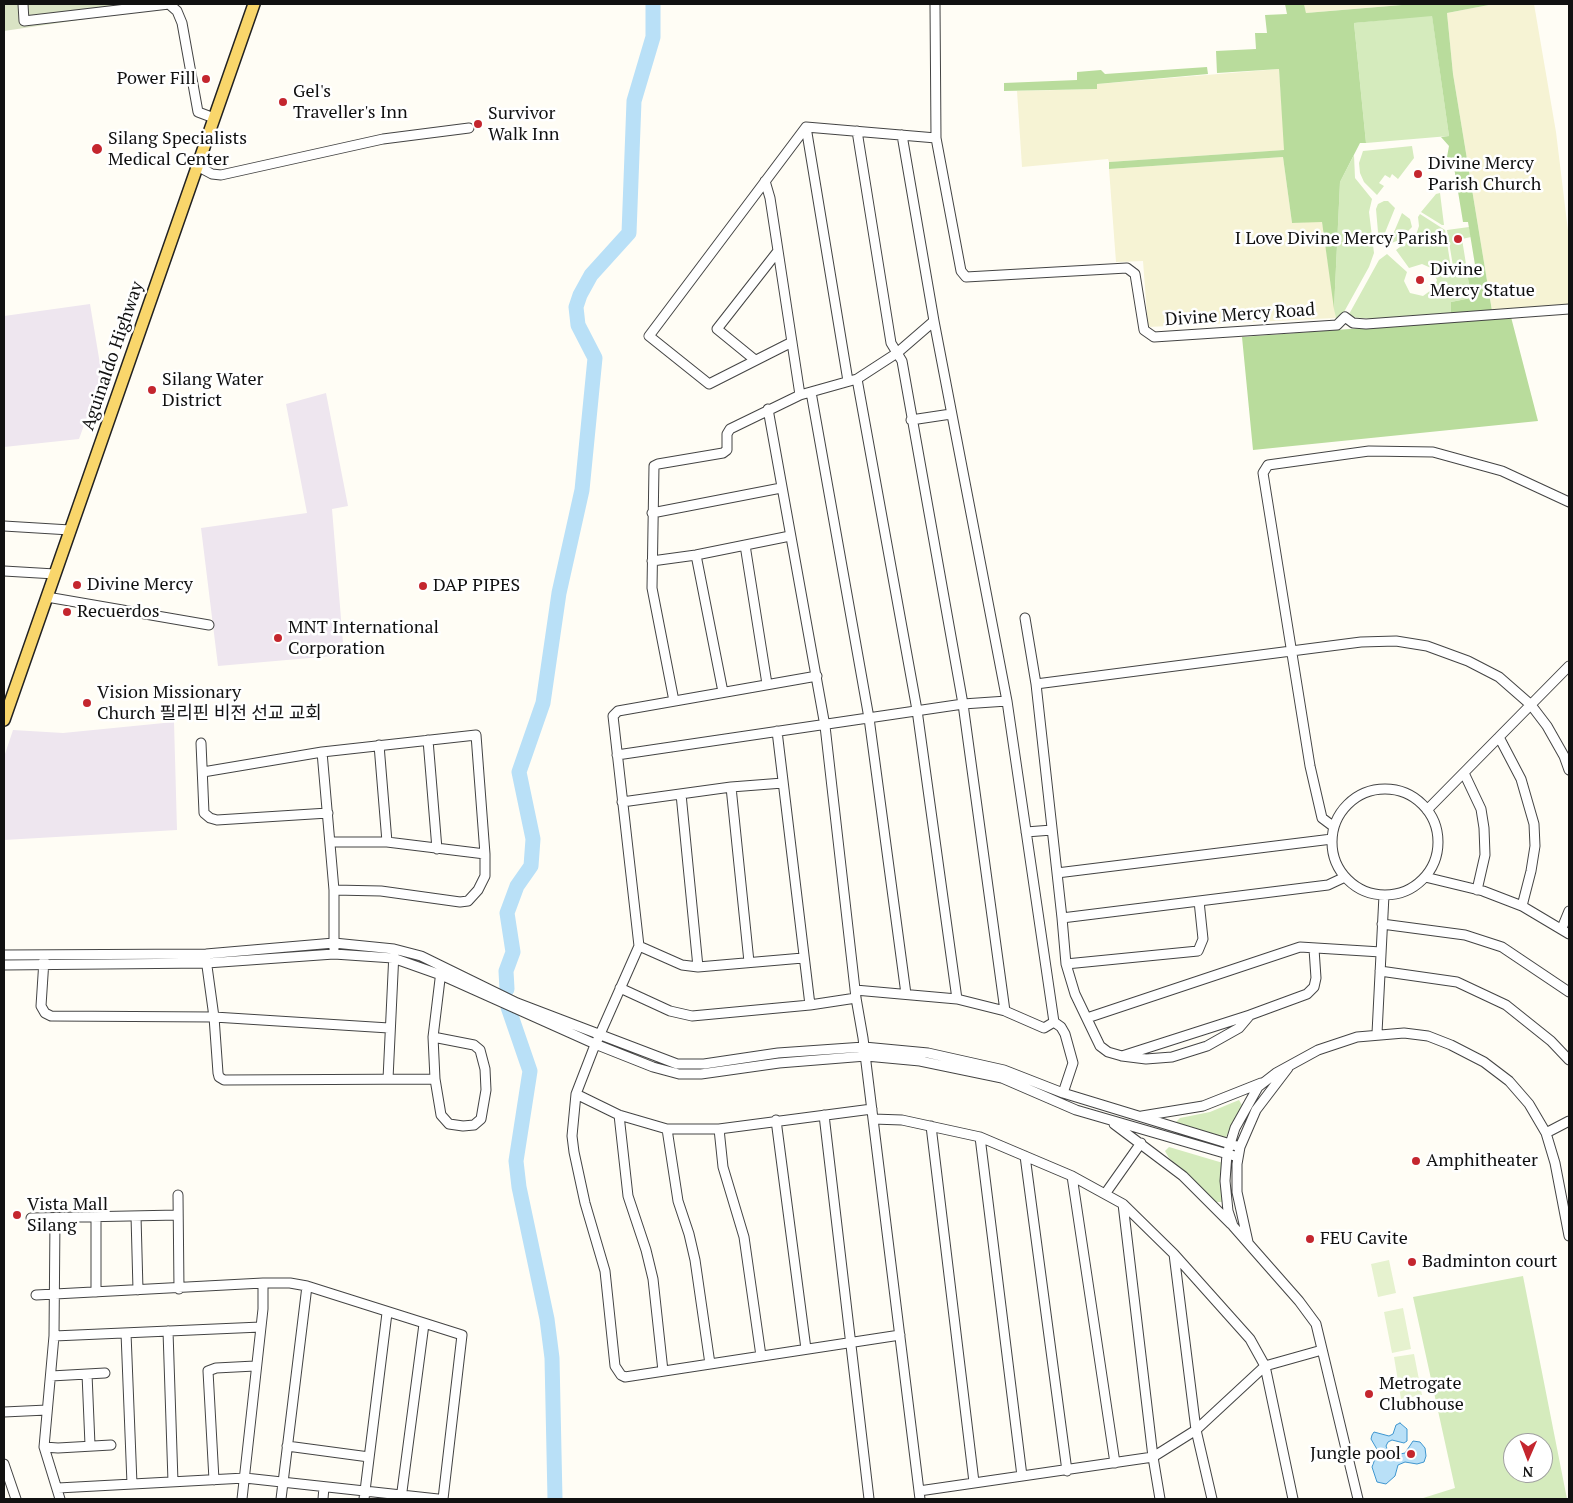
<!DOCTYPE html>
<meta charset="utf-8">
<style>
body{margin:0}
#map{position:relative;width:1573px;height:1503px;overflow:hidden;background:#fffdf5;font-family:"PT Serif",serif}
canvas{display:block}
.frame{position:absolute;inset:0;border:5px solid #111;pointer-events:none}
.north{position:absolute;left:1503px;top:1433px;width:50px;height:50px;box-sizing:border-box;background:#fff;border:1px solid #a0a0a0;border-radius:50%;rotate:181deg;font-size:14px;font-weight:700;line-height:20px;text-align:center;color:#111}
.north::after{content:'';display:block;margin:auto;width:18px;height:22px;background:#c4262e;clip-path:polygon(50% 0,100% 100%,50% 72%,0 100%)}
</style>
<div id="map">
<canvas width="1573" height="1503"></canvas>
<div class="frame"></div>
<div class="north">N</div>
</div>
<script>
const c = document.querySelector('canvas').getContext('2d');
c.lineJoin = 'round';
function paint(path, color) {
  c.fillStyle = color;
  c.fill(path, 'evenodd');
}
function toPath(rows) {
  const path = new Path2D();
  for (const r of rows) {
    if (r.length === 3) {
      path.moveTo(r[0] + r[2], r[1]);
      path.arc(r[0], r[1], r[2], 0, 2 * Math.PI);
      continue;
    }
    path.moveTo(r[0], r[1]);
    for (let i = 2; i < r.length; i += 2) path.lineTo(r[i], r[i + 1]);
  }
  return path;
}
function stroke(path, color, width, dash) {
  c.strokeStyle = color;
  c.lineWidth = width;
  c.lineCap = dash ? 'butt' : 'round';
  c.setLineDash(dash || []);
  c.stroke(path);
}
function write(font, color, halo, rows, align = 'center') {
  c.font = font + ' "PT Serif","Noto Sans KR",serif';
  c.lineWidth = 5;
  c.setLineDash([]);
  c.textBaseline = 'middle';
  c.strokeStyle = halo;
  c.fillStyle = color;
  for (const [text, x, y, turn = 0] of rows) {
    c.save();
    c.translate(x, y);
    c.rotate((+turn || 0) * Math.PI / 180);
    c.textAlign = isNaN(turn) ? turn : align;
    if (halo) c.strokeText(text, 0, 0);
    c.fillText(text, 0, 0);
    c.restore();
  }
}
const industrial = toPath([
 [90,304,102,376,79,439,4,447,4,316],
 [326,393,348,506,332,509,344,655,218,666,201,528,307,513,286,404],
 [174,722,177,830,4,840,4,757,13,730,63,733]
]);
const farmland = toPath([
 [1304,4,1414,4,1306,13],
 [1494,4,1534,4,1556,132,1569,239,1569,308,1492,311,1453,74,1447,13],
 [1279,69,1285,150,1109,162,1108,159,1022,167,1017,91,1096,89,1097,84],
 [1283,157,1292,223,1322,221,1336,318,1148,327,1143,261,1116,262,1109,169]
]);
const green = toPath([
 [1432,15,1449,136,1366,143,1354,23],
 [1412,146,1414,158,1398,179,1392,174,1390,178,1385,175,1379,183,1384,186,1377,195,1364,182,1360,173,1359,163,1363,151],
 [1354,155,1355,178,1372,199,1369,212,1374,253,1369,267,1339,321,1336,318,1334,309,1340,182],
 [1440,193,1444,225,1442,225,1421,212,1436,194],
 [1384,201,1388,201,1395,208,1382,240,1378,232,1376,209,1378,204],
 [1402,213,1410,219,1412,227,1399,240,1389,244],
 [1420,214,1445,230,1451,268,1466,266,1471,298,1451,302,1451,313,1374,319,1350,317,1348,316,1379,260,1387,254,1407,272,1404,281,1410,293,1423,296,1434,288,1437,280,1431,268,1422,264,1409,268,1396,250,1416,235,1419,226,1418,217],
 [1469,227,1471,237,1462,239,1466,264,1453,266,1447,230],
 [1239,1100,1242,1105,1224,1141,1177,1127,1176,1122,1180,1118,1210,1112],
 [1169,1147,1223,1163,1223,1202,1216,1202,1169,1158,1165,1151],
 [1523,1276,1567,1499,1420,1499,1455,1488,1413,1297],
 [1513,1443,1543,1443,1543,1473,1513,1473]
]);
const forest = toPath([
 [1285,4,1304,4,1306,13,1414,4,1494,4,1447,13,1453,74,1492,311,1451,313,1451,302,1471,298,1467,272,1476,271,1468,222,1463,222,1453,161,1447,157,1449,146,1441,137,1449,136,1432,16,1354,23,1366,143,1360,143,1340,182,1334,309,1322,222,1292,223,1283,157,1109,169,1109,162,1284,150,1279,69,1217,73,1216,51,1256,49,1255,33,1267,33,1265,15,1287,14],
 [1207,67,1208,74,1097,84,1097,89,1004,91,1004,83,1077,80,1077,72,1101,70,1105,74],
 [1511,317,1538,421,1253,450,1242,337]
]);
const cemetery = toPath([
 [4,4,118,4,119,14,4,31]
]);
const pitch = toPath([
 [1389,1260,1396,1293,1378,1297,1371,1264],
 [1403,1308,1411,1349,1392,1353,1384,1312],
 [1414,1354,1422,1395,1401,1399,1394,1357]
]);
const water = toPath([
 [1400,1423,1407,1429,1407,1441,1404,1443,1392,1440,1388,1442,1386,1446,1390,1456,1405,1453,1413,1441,1420,1442,1425,1448,1426,1456,1424,1462,1417,1464,1405,1462,1398,1465,1395,1476,1386,1484,1377,1482,1372,1467,1378,1451,1371,1439,1372,1435,1374,1432,1389,1436,1393,1434,1396,1425,1400,1423]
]);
const river = toPath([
 [507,989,506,971,513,952,507,913,517,886,531,866,533,839,519,772,543,703,559,593,582,490,595,358,578,325,576,307,580,295,591,275,629,233,634,101,653,37,653,4],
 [508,1007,530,1071,516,1161,519,1187,547,1319,552,1358,555,1499]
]);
const minor = toPath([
 [23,4,24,21,169,4,177,11,182,23,198,112,214,118],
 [935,4,936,138,961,271,966,277,1127,268,1135,274,1144,330,1154,337,1337,325,1345,317,1353,323,1366,324,1569,309],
 [806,127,848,381],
 [806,127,936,138],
 [857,131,891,343,902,361,963,704,1005,1011],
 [902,135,934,321,1007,701,1054,1022],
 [197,166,212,174,221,175,383,139,469,128],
 [765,181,770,198,800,395],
 [792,342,709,384,649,336,806,127],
 [755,360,717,329,778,251],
 [857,379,917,710,957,999],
 [811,392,869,718,906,994],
 [768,409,825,726,856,998,863,1038,920,1499],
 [911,420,951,414],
 [652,513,781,488],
 [4,526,70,530],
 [745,545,767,684],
 [696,555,723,692],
 [652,561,696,555,790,536],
 [4,571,55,574],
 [47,597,209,625],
 [1025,618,1036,684,1062,918,1066,964,1075,994,1100,1046,1108,1052,1122,1056,1146,1059,1172,1057,1207,1046,1239,1028,1250,1015,1122,1056],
 [817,676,618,711,613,716,639,946,593,1050,576,1094,572,1136,574,1152,585,1203,605,1271,615,1366,621,1375,625,1377,900,1335],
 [1036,684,1361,642,1396,641,1427,646,1468,661,1499,677,1531,705,1547,726,1564,756,1569,770],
 [674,701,652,588,654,466,658,464,723,453,727,450,727,434,730,429,800,395,857,379,897,353,934,321],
 [777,731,810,1005],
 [1499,737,1521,779,1534,824,1535,846,1531,871,1522,906],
 [428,740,437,849],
 [201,743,204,813,210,818,217,820,328,813],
 [379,745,387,842],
 [322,752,334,890,334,949],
 [617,755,963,704,1007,701],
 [203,772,322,752,476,735,485,854,485,876,478,890,468,901,460,902,381,891,334,890],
 [1464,773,1481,809,1484,828,1485,855,1477,890],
 [731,787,749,962],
 [1385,842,53],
 [681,794,698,967],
 [622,802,731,787,783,783],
 [1427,810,1569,666],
 [1334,827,1322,818,1310,766,1263,473,1268,465,1369,451,1433,452,1502,471,1569,502],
 [1026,832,1052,830],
 [331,842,387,842,485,854],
 [1057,873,1332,839],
 [1425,877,1483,891,1522,906,1569,934],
 [1062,918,1328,885,1345,877],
 [1382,924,1465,935,1502,947,1569,992],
 [1562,928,1569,911],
 [639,946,682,965,698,967,803,958],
 [4,955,206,954,334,943,394,949,421,956,517,1003,677,1064,704,1064,778,1053,864,1047,928,1053,1004,1070,1063,1093,1240,1147],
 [206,959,214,1017,218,1073,219,1077,224,1080,435,1079,433,1037,441,971],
 [44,960,41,1006,45,1013,51,1016,214,1017,389,1028],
 [1066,964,1198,951,1203,939,1199,901],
 [4,965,207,963,334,954,393,958,441,975,595,1044,653,1067,679,1074,701,1074,779,1063,866,1056,920,1061,1002,1078,1076,1110,1238,1157],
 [1380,971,1457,982,1506,1005,1551,1041,1569,1060],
 [620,988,670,1011,692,1016,810,1005,856,998],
 [855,990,957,999,1005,1011,1044,1028,1054,1022],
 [1250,1015,1307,994,1314,987,1316,978,1314,949],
 [1087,1018,1300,947,1381,952],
 [1054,1022,1061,1027,1065,1034,1073,1063,1063,1093],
 [1377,1033,1384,895],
 [433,1037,474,1045,480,1050,485,1069,486,1090,481,1119,474,1125,463,1126,449,1124,441,1115,435,1079],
 [388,1079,394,952],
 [576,1094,619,1115,667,1129,719,1129,872,1109],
 [619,1115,628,1196,646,1250,653,1279,663,1371],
 [824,1115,869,1499],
 [1142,1116,1203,1106,1261,1083],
 [873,1119,902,1120,980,1137,1072,1176,1123,1204,1174,1254,1250,1339,1265,1366,1293,1499],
 [776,1120,806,1349],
 [1114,1124,1183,1176,1231,1224],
 [931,1126,974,1482],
 [667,1129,678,1201,689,1234,695,1260,710,1364],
 [719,1129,723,1167,744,1237,761,1356],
 [1546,1133,1569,1121],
 [980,1137,1022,1476],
 [1025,1156,1067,1471],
 [1072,1176,1115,1463],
 [1105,1194,1141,1143],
 [178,1195,179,1289],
 [1123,1204,1153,1457,1160,1499],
 [136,1216,138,1290],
 [96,1217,96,1292],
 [31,1218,178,1215],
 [55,1218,54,1336,44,1447,60,1499],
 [1248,1242,1237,1192,1237,1164,1240,1147,1256,1110,1288,1068],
 [1174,1254,1196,1430,1212,1499],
 [36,1295,263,1283,290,1283,307,1286,462,1335,443,1499],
 [168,1331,173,1482],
 [126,1333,132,1484],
 [54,1336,261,1327],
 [87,1374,90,1445],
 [51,1376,105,1373],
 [4,1412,47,1410],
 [287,1446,369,1457],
 [44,1447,58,1448,111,1445],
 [4,1464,16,1499],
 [214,1480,208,1371,216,1368,255,1366],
 [58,1488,245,1478,438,1499],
 [919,1491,1153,1457,1196,1430,1265,1366,1322,1350],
 [242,1499,263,1309,263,1283],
 [281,1499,307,1286],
 [323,1499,324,1487],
 [364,1499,387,1313],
 [401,1499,424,1324],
 [1358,1499,1316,1324,1299,1301,1233,1226,1228,1211,1225,1181,1227,1154,1235,1128,1258,1087,1276,1073,1318,1050,1357,1037,1404,1033,1428,1036,1451,1045,1484,1062,1509,1081,1529,1104,1546,1133,1555,1163,1569,1236]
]);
const major = toPath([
 [4,720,254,4]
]);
const markers = [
 [206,79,5,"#c4262e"],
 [283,102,5,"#c4262e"],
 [478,124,5,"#c4262e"],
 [97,149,6,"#c4262e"],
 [1418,174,5,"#c4262e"],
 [1458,239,5,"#c4262e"],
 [1420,280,5,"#c4262e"],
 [152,390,5,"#c4262e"],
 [77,585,5,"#c4262e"],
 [423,586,5,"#c4262e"],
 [67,612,5,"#c4262e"],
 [278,638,5,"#c4262e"],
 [87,703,5,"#c4262e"],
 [1416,1161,5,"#c4262e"],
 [17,1215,5,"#c4262e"],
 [1310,1239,5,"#c4262e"],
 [1412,1262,5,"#c4262e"],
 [1369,1394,5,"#c4262e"],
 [1411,1454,5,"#c4262e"]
];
const poiNames = [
 ["Power Fill",196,79,"right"],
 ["Gel's",293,92],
 ["Traveller's Inn",293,113],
 ["Survivor",488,114],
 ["Walk Inn",488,135],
 ["Silang Specialists",108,139],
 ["Medical Center",108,160],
 ["Divine Mercy",1428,164],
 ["Parish Church",1428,185],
 ["I Love Divine Mercy Parish",1448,239,"right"],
 ["Divine",1430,270],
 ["Mercy Statue",1430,291],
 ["Silang Water",162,380],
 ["District",162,401],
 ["Divine Mercy",87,585],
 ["DAP PIPES",433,586],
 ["Recuerdos",77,612],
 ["MNT International",288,628],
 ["Corporation",288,649],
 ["Vision Missionary",97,693],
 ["Church 필리핀 비전 선교 교회",97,714],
 ["Amphitheater",1426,1161],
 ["Vista Mall",27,1205],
 ["Silang",27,1226],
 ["FEU Cavite",1320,1239],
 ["Badminton court",1422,1262],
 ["Metrogate",1379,1384],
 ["Clubhouse",1379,1405],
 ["Jungle pool",1401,1454,"right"]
];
const streetNames = [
 ["Divine Mercy Road",1240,315,-4],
 ["Aguinaldo Highway",113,356,-71]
];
paint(industrial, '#eee6ef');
paint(farmland, '#f6f3d4');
paint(green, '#d5ebbd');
paint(forest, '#b9dc9c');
paint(cemetery, '#d9e3c4');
paint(pitch, '#e6f2cf');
paint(water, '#b9e0f7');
stroke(water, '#3f96cf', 1);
stroke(river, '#b9e0f7', 15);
stroke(minor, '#444', 11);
stroke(major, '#222', 14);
stroke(minor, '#fff', 9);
stroke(major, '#f9d66b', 11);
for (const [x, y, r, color] of markers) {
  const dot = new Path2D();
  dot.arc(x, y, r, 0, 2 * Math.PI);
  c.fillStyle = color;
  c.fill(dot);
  stroke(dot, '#fff', 2);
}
write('18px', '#111', '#fff', poiNames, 'left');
write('18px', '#111', '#fff', streetNames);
</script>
